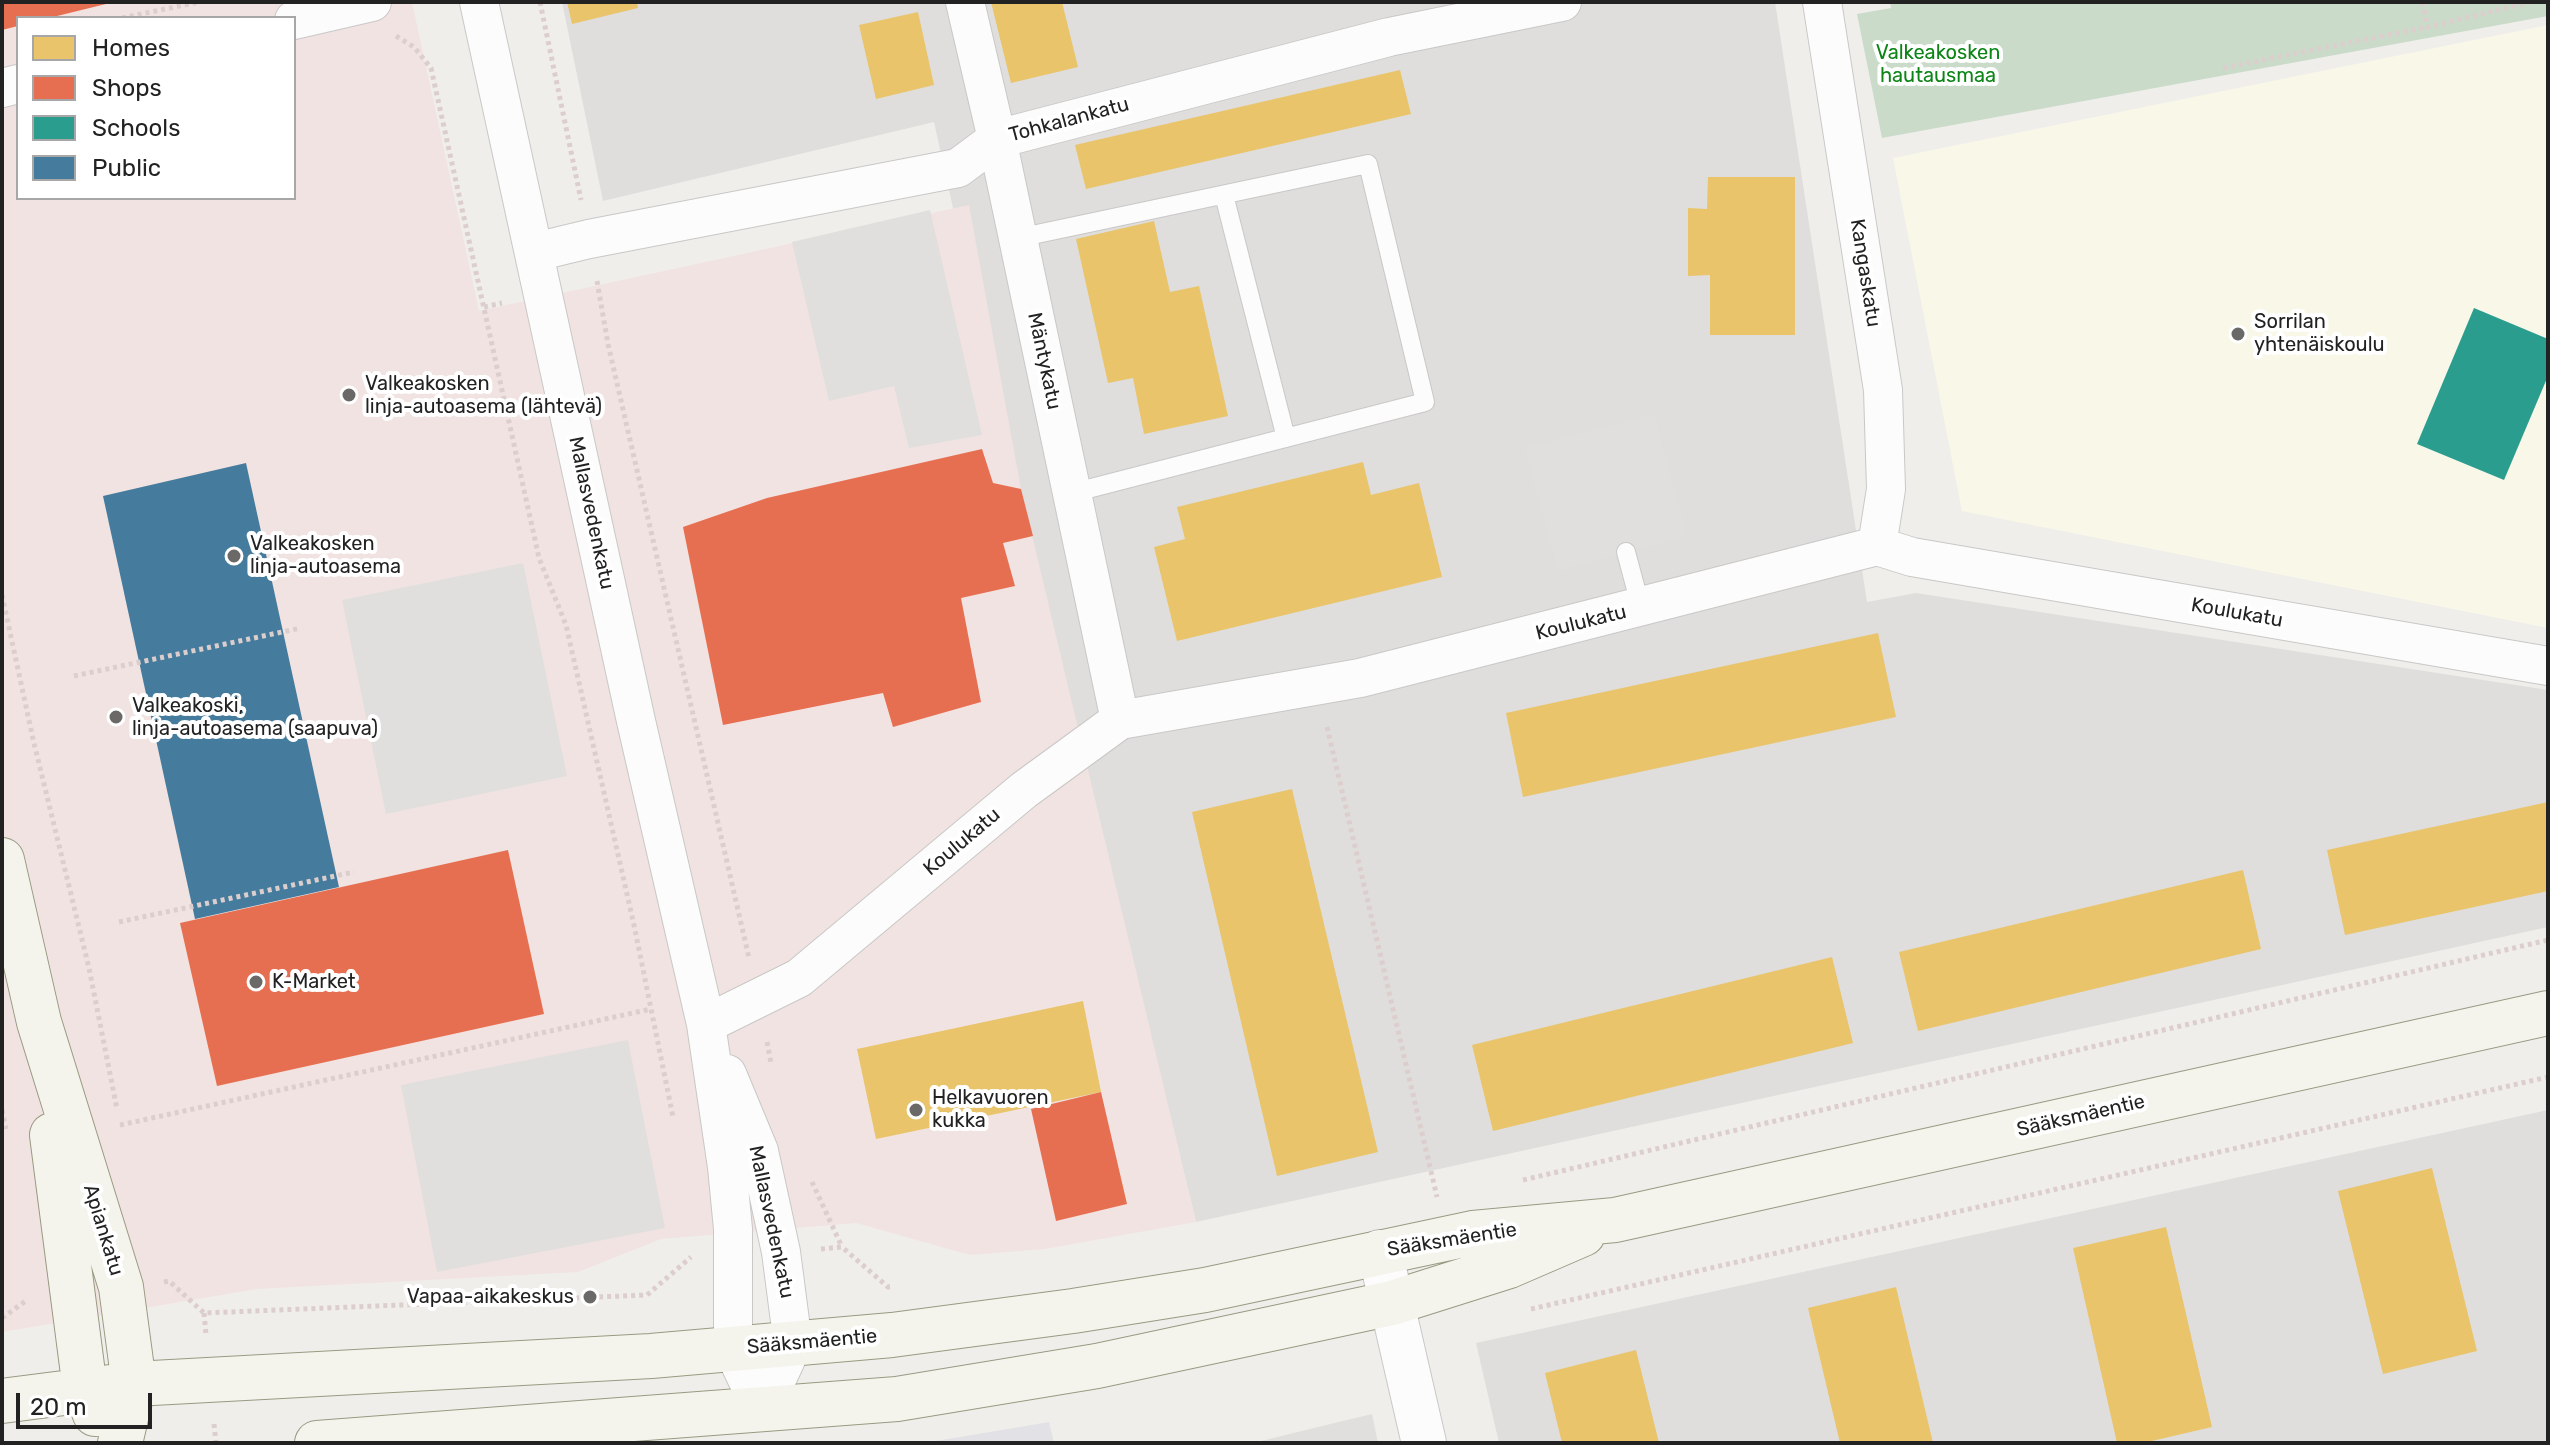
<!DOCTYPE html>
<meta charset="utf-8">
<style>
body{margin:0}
#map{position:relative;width:2550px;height:1445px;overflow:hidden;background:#f0eeeb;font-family:Rubik,sans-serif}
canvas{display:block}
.frame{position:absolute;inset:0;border:4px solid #222;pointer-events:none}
.legend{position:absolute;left:16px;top:16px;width:280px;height:184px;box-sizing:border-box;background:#fff;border:2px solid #a7a7a7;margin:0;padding:10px 14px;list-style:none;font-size:24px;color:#222}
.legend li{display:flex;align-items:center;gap:16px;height:40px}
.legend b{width:40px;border:2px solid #a7a7a7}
.scale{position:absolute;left:16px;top:1393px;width:136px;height:36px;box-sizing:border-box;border:4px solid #222;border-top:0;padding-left:10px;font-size:24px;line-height:28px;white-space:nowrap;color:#222;-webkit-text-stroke:6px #fff;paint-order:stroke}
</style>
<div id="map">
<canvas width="2550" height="1445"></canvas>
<div class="frame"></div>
<ul class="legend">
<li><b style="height:22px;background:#e9c46a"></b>Homes</li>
<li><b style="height:22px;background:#e76f51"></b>Shops</li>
<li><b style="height:22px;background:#2a9d8f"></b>Schools</li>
<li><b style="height:22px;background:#457b9d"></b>Public</li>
</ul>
<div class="scale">20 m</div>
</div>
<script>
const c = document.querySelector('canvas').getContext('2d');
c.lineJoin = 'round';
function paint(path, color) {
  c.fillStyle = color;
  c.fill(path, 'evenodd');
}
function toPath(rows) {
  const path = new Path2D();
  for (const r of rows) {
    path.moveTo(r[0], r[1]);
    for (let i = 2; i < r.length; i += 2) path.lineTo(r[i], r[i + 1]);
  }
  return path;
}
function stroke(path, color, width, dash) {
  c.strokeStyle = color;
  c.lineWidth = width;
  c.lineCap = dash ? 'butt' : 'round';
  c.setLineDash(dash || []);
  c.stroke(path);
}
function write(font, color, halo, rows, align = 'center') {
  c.font = font + ' Rubik,sans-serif';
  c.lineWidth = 8;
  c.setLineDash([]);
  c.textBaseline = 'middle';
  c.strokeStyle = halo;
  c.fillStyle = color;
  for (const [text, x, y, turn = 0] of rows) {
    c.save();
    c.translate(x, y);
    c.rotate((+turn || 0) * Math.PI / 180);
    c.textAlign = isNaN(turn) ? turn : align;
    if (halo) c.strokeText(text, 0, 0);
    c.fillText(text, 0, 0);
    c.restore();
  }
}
const residential = toPath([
 [562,2,1775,2,1867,602,1916,593,2548,690,2548,927,1196,1222,996,403,934,122,603,201],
 [2548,1110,2548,1443,1499,1443,1476,1343]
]);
const commercial = toPath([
 [2,2,412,2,479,311,969,205,1021,489,1196,1222,1045,1249,970,1255,856,1223,661,1239,578,1272,257,1289,2,1332],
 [18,18,294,18,294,198,18,198]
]);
const education = toPath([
 [2548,25,2548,628,1962,511,1893,158]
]);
const cemetery = toPath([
 [1890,2,2548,2,2548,16,1882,138,1857,14,1891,8]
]);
const parking = toPath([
 [930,210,982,435,909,448,894,386,829,401,792,242],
 [1654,414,1687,536,1558,571,1525,448],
 [523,563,567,776,386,814,342,600],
 [628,1040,665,1228,437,1272,401,1085],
 [1372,1414,1378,1443,1253,1443,1318,1427]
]);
const plaza = toPath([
 [1049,1422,1054,1443,923,1443,972,1435]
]);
const homes = toPath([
 [567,2,637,2,638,8,572,24],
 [991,2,1062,2,1078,67,1011,83],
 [918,12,934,85,876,99,859,25],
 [1400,70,1411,114,1086,189,1075,145],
 [1708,177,1795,177,1795,335,1710,335,1710,275,1688,276,1688,208,1707,209],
 [1154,221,1170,292,1199,286,1228,416,1144,434,1133,378,1108,383,1076,239],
 [1363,462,1371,495,1419,483,1442,577,1177,641,1154,547,1185,539,1177,507],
 [1878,633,1896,717,1523,797,1506,713],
 [1292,789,1378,1152,1277,1176,1192,812],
 [2548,802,2548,891,2345,935,2327,850],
 [2243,870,2261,949,1918,1031,1899,952],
 [1832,957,1853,1043,1493,1131,1472,1045],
 [1083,1001,1101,1092,876,1139,857,1049],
 [2432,1168,2477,1351,2383,1374,2338,1191],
 [2166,1227,2212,1427,2143,1443,2117,1443,2073,1248],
 [1896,1287,1933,1443,1840,1443,1808,1308],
 [1636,1350,1659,1443,1562,1443,1545,1373]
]);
const shops = toPath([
 [2,2,110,2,110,3,49,18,18,18,18,26,2,30],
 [982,449,993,483,1021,489,1033,536,1003,543,1015,586,961,598,981,702,893,727,883,693,723,725,683,527,767,498],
 [508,850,544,1014,217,1086,180,923],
 [1101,1092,1127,1204,1056,1221,1031,1109]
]);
const schools = toPath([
 [2474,308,2548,339,2548,376,2504,480,2417,444]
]);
const public = toPath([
 [246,463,339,887,195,919,103,496]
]);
const path = toPath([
 [540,2,581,200],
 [2422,2,2428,27,2530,2],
 [122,18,199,2],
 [396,36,414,47,431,68,539,558,566,625,634,925,673,1117],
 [2223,68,2428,27],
 [597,281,608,344,749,958],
 [484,307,502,303],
 [2,595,33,739,89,968,117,1109],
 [74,676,301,628],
 [1327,727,1437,1197],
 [119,922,354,872],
 [767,1042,771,1063],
 [2,1110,6,1129],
 [120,1125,651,1009],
 [1523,1180,2548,940],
 [812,1182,842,1247],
 [821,1249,842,1247,888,1287,891,1287],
 [164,1282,169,1281,204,1313,647,1295,691,1257],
 [1531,1309,2548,1077],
 [204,1313,206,1334],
 [2,1318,27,1300],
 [214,1424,216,1443]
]);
const service = toPath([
 [1224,195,1286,438],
 [1018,238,1368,164,1425,402,1072,493],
 [1626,552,1641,608]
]);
const minor = toPath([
 [479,2,636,721,706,1024,727,1167,733,1229,733,1349,762,1411],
 [965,2,997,139,1120,720],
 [1822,2,1883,390,1886,489,1877,546],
 [294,20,372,2],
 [2,88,18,84],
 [535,252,589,239,958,168,997,139,1389,37,1562,2],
 [706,1024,799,978,1024,790,1120,720,1360,678,1877,546,1912,557,2548,666],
 [727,1074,759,1151,781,1252,793,1344,762,1411]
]);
const tertiary = toPath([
 [1380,1252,1424,1443]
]);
const secondary = toPath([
 [2,860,39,1022,121,1287,134,1384,120,1443],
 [52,1135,85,1389,95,1414],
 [2,1401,134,1384,651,1356,892,1335,1073,1311,1205,1290,1473,1233,1615,1220,2548,1013],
 [317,1443,897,1399,1097,1366,1392,1303,1509,1266,1583,1234]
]);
const markers = [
 [2238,334,8,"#6a6968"],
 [349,395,8,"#6a6968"],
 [234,556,8,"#6a6968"],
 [116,717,8,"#6a6968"],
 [256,982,8,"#6a6968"],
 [916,1110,8,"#6a6968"],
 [590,1297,8,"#6a6968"]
];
const parkNames = [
 ["Valkeakosken",1938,53],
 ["hautausmaa",1938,76]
];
const streetNames = [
 ["Tohkalankatu",1069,120,-15],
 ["Kangaskatu",1865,273,81],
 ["Mäntykatu",1044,361,78],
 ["Mallasvedenkatu",591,513,78],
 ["Koulukatu",2237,613,10],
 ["Koulukatu",1581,623,-14],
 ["Koulukatu",962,842,-40],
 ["Sääksmäentie",2081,1116,-13],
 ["Mallasvedenkatu",771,1222,78],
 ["Apiankatu",103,1230,73],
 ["Sääksmäentie",1452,1240,-9],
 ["Sääksmäentie",812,1342,-5]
];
const poiNames = [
 ["Sorrilan",2254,322],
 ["yhtenäiskoulu",2254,345],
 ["Valkeakosken",365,384],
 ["linja-autoasema (lähtevä)",365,407],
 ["Valkeakosken",250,544],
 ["linja-autoasema",250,567],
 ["Valkeakoski,",132,706],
 ["linja-autoasema (saapuva)",132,729],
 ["K-Market",272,982],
 ["Helkavuoren",932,1098],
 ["kukka",932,1121],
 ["Vapaa-aikakeskus",574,1297,"right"]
];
paint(residential, '#dfdedc');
paint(commercial, '#f1e3e1');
paint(education, '#f8f7e8');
paint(cemetery, '#cadbca');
paint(parking, '#e0dfde');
paint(plaza, '#e2e1e5');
paint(homes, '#e9c46a');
paint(shops, '#e76f51');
paint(schools, '#2a9d8f');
paint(public, '#457b9d');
stroke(service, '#c9c8c7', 20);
stroke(minor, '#c9c8c7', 40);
stroke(tertiary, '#c9c8c7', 46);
stroke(secondary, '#999a82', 46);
stroke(path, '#dccecd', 5, [4, 4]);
stroke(service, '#fdfcfc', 18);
stroke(minor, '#fdfcfc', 38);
stroke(tertiary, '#fdfcfc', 44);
stroke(secondary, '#f4f4ed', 44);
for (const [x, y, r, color] of markers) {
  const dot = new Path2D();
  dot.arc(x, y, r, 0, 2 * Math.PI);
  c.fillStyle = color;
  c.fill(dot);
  stroke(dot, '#fff', 3);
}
write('20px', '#0c8416', '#fff', parkNames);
write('20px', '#222', '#fff', streetNames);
write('20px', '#222', '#fff', poiNames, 'left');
</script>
